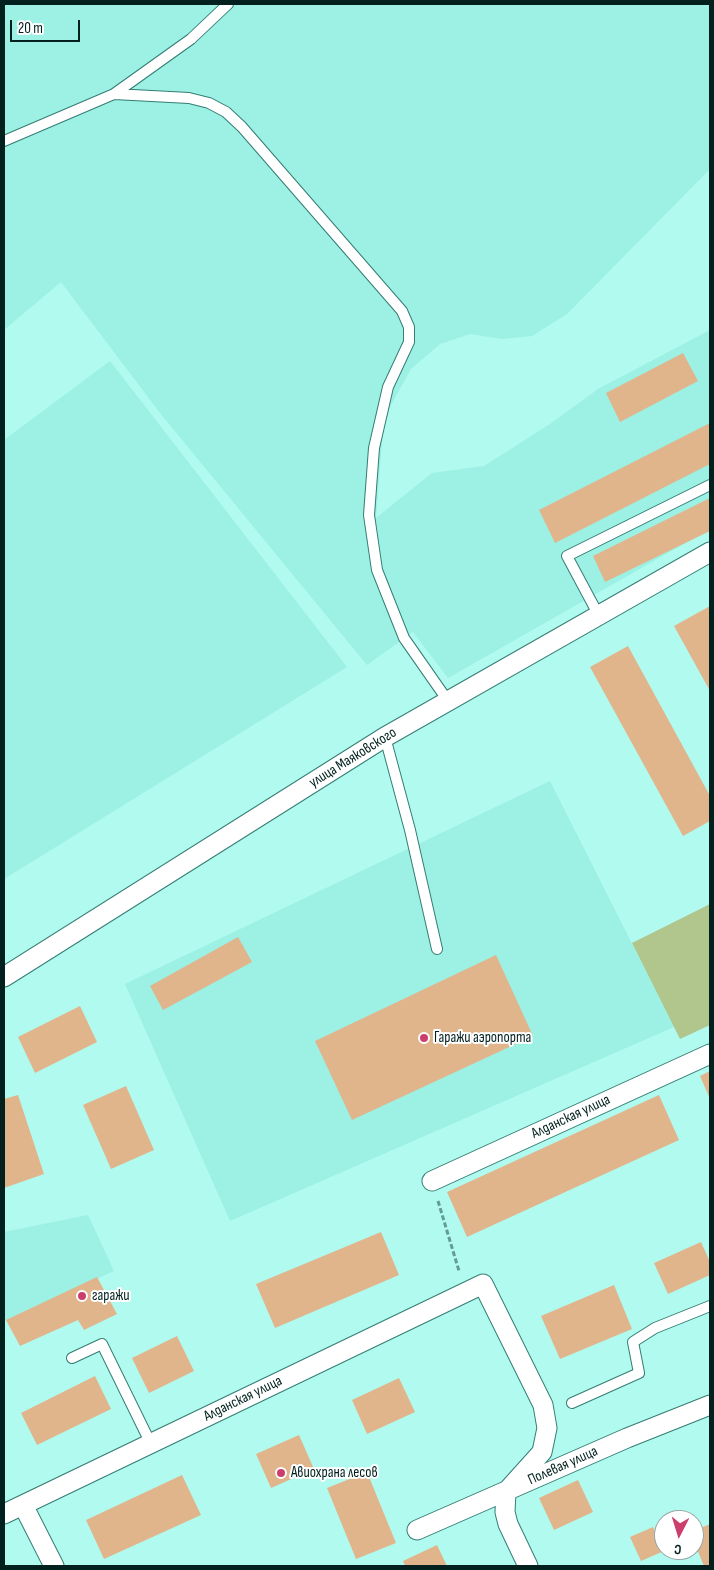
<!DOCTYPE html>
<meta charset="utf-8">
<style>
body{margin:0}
#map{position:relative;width:714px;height:1570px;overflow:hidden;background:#b1faef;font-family:"Sofia Sans Condensed",sans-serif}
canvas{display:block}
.frame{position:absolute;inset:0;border:5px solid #02211e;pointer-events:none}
.north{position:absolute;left:654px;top:1510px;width:50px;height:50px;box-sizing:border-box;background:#fff;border:1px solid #9aa6a5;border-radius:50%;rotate:185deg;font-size:14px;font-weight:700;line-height:20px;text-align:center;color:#02211e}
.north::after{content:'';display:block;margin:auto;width:18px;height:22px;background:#cc3e6c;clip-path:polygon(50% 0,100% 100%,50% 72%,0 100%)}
.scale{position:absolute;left:10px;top:20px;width:70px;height:22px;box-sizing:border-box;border:2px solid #02211e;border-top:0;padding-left:6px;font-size:15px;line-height:18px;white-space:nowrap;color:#02211e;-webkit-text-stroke:4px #fff;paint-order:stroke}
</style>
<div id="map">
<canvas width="714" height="1570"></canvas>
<div class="frame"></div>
<div class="north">С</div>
<div class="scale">20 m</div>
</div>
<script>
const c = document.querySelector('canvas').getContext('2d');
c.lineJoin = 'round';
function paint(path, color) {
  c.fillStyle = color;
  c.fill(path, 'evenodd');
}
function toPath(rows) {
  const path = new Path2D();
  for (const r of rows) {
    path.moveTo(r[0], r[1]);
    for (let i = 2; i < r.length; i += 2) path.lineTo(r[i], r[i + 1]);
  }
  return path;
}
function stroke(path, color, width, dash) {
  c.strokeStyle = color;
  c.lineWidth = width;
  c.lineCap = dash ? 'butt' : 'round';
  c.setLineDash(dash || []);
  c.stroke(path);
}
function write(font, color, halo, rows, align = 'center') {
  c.font = font + ' "Sofia Sans Condensed",sans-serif';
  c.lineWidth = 4;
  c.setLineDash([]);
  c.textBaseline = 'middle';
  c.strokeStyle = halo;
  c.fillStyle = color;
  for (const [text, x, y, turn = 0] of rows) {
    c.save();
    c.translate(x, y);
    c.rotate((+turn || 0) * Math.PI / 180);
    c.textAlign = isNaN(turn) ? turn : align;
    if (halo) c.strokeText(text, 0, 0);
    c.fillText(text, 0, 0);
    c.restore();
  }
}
const built = toPath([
 [4,4,710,4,710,169,567,314,532,336,502,339,470,334,440,344,411,369,391,405,383,430,376,518,432,473,484,466,550,424,598,389,710,330,710,529,448,678,413,632,367,665,160,413,61,282,4,330],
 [110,361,347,667,4,879,4,440],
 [550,781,674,1027,230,1221,125,984],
 [88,1215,114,1271,4,1321,4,1232]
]);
const green = toPath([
 [710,904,710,1025,680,1039,632,943]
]);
const building = toPath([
 [683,353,698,381,620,422,606,393],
 [710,423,710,464,555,543,539,510],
 [710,498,710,531,605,582,593,556],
 [710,606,710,691,674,626],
 [628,646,710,796,710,821,683,836,590,667],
 [238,937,252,962,163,1010,150,986],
 [496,955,533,1036,352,1120,315,1041],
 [80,1006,97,1042,35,1073,18,1037],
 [710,1071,710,1099,700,1076],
 [126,1086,154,1150,111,1169,83,1105],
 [18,1095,44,1174,4,1188,4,1099],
 [659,1095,679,1140,467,1237,447,1192],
 [381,1232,399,1275,275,1328,256,1284],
 [701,1242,710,1262,710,1275,668,1294,654,1263],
 [97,1277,117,1314,84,1330,78,1320,20,1346,6,1320],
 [614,1285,632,1329,560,1359,541,1316],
 [177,1336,194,1371,149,1393,132,1358],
 [95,1376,111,1409,37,1445,21,1413],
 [399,1378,415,1412,367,1434,352,1400],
 [299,1435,314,1469,271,1488,256,1454],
 [367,1472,396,1543,356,1559,327,1488],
 [182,1475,201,1515,104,1559,86,1520],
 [578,1480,593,1512,554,1530,539,1498],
 [710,1524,710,1566,704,1566,694,1542,694,1531],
 [653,1527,664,1551,641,1561,630,1537],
 [437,1545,447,1566,405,1566,403,1561]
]);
const path = toPath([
 [438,1201,459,1271]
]);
const lane = toPath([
 [114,94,189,98,209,103,226,112,242,127,402,311,409,327,409,342,388,387,374,448,369,515,377,570,404,638,448,701],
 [4,141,114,94,191,39,228,4],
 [598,614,567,556,710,485],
 [385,737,410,830,437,949],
 [72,1358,102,1344,151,1444],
 [572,1403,639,1373,633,1342,655,1328,710,1306]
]);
const street = toPath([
 [4,977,385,737,710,552],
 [432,1181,710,1054],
 [23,1505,54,1566],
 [4,1514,483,1284,543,1405,547,1428,542,1452,506,1492,505,1512,508,1524,528,1566],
 [417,1530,627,1438,710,1405]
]);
const markers = [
 [424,1038,5,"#cc3e6c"],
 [82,1296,5,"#cc3e6c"],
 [281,1473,5,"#cc3e6c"]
];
const streetNames = [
 ["улица Маяковского",353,758,-32],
 ["Алданская улица",571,1117,-25],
 ["Алданская улица",243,1399,-26],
 ["Полевая улица",563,1466,-24]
];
const poiNames = [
 ["Гаражи аэропорта",434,1038],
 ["гаражи",92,1296],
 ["Авиохрана лесов",291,1473]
];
paint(built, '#9cf0e4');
paint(green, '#b0c68c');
paint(building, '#e0b58c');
stroke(lane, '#347d74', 12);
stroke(street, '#347d74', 21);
stroke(path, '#649b94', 3, [5, 2.5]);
stroke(lane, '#fff', 10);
stroke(street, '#fff', 19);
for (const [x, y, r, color] of markers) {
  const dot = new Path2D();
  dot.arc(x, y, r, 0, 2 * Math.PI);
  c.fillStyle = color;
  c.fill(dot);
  stroke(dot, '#fff', 2);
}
write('15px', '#02211e', '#fff', streetNames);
write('15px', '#02211e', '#fff', poiNames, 'left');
</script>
